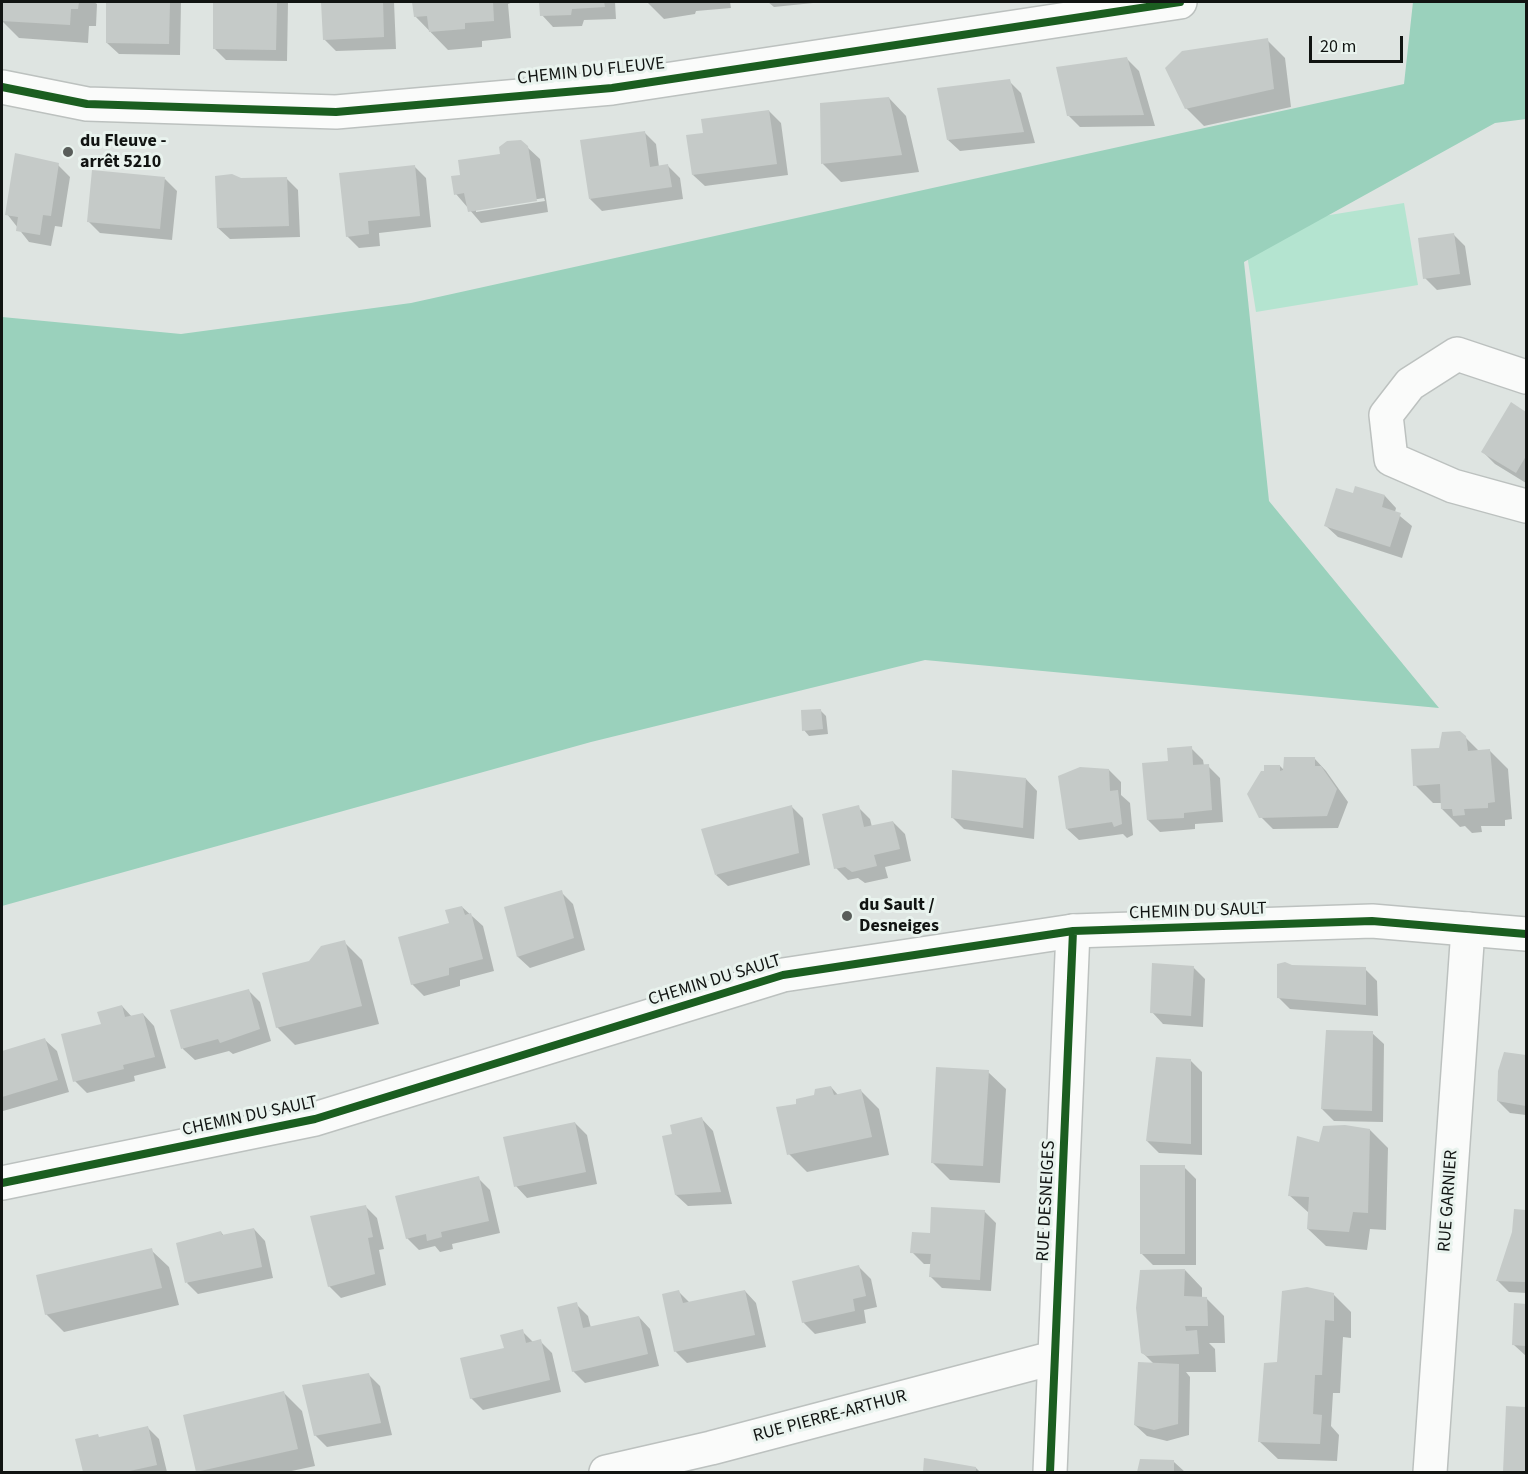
<!DOCTYPE html>
<meta charset="utf-8">
<style>
body{margin:0}
#map{position:relative;width:1528px;height:1474px;overflow:hidden;background:#dee4e1;font-family:"Source Sans 3",sans-serif}
canvas{display:block}
.frame{position:absolute;inset:0;border:3px solid #111412;pointer-events:none}
.scale{position:absolute;left:1309px;top:36px;width:94px;height:27px;box-sizing:border-box;border:3px solid #111412;border-top:0;padding-left:8px;font-size:18px;line-height:21px;white-space:nowrap;color:#111412;-webkit-text-stroke:4px #e9f3ee;paint-order:stroke}
</style>
<div id="map">
<canvas width="1528" height="1474"></canvas>
<div class="frame"></div>
<div class="scale">20 m</div>
</div>
<script>
const c = document.querySelector('canvas').getContext('2d');
c.lineJoin = 'round';
function paint(path, color) {
  c.fillStyle = color;
  c.fill(path, 'evenodd');
}
function toPath(rows) {
  const path = new Path2D();
  for (const r of rows) {
    path.moveTo(r[0], r[1]);
    for (let i = 2; i < r.length; i += 2) path.lineTo(r[i], r[i + 1]);
  }
  return path;
}
function stroke(path, color, width, dash) {
  c.strokeStyle = color;
  c.lineWidth = width;
  c.lineCap = dash ? 'butt' : 'round';
  c.setLineDash(dash || []);
  c.stroke(path);
}
function write(font, color, halo, rows, align = 'center') {
  c.font = font + ' "Source Sans 3",sans-serif';
  c.lineWidth = 6;
  c.setLineDash([]);
  c.textBaseline = 'middle';
  c.strokeStyle = halo;
  c.fillStyle = color;
  for (const [text, x, y, turn = 0] of rows) {
    c.save();
    c.translate(x, y);
    c.rotate((+turn || 0) * Math.PI / 180);
    c.textAlign = isNaN(turn) ? turn : align;
    if (halo) c.strokeText(text, 0, 0);
    c.fillText(text, 0, 0);
    c.restore();
  }
}
const green = toPath([
 [1404,203,1418,285,1256,312,1243,229]
]);
const forest = toPath([
 [1413,2,1526,2,1526,119,1495,123,1244,262,1269,501,1439,708,925,660,591,742,2,906,2,317,181,334,411,303,1404,84]
]);
const shadow = toPath([
 [2,2,94,2,97,4,96,26,89,26,88,43,19,38,2,21],
 [108,2,181,2,180,55,119,54,107,43],
 [214,2,288,2,287,61,226,60,214,48],
 [323,2,394,2,396,49,336,51,324,39],
 [414,2,513,2,508,4,511,38,482,41,482,47,448,50,415,16],
 [541,2,615,2,616,19,584,20,582,26,553,27,542,15],
 [647,2,730,2,731,8,696,11,695,14,664,19],
 [768,2,823,2,774,7],
 [1267,40,1285,58,1291,107,1204,126,1186,108],
 [1127,59,1139,71,1155,126,1080,127,1068,115],
 [1009,81,1021,93,1035,143,960,151,948,140],
 [889,98,906,116,919,172,841,182,823,164,822,105],
 [769,111,781,123,788,175,705,186,693,175,704,134],
 [644,132,656,144,659,167,668,166,680,178,683,199,602,211,590,199],
 [527,147,540,159,548,212,481,223,456,194,462,176,502,155],
 [544,198,545,201,476,212,476,209],
 [58,165,70,177,62,227,55,226,51,246,29,242,7,214],
 [414,166,426,178,431,227,379,233,380,246,359,248,347,236],
 [286,178,298,190,300,237,230,239,218,228,241,180],
 [165,179,177,191,172,240,100,233,88,221],
 [1454,235,1465,246,1471,285,1437,290,1425,278],
 [1512,404,1526,413,1526,483,1495,464,1483,452],
 [1354,495,1385,496,1396,508,1395,512,1412,526,1402,558,1338,537,1326,526],
 [820,710,826,716,828,734,809,736,804,730],
 [1465,737,1480,752,1490,751,1508,769,1512,819,1505,820,1505,826,1481,826,1482,832,1472,833,1465,826,1460,827,1442,809,1442,803,1433,803,1415,785],
 [1191,748,1203,760,1204,766,1208,766,1220,778,1223,822,1195,824,1195,829,1160,832,1148,820,1170,762],
 [1315,759,1326,771,1348,802,1338,828,1273,829,1261,817,1280,766,1285,771],
 [1109,770,1121,782,1121,795,1130,803,1133,835,1127,838,1123,834,1079,840,1067,829],
 [1026,779,1037,791,1034,839,964,829,952,817],
 [791,806,803,818,810,865,728,886,716,875],
 [858,807,870,819,872,827,893,822,905,834,911,861,885,867,888,878,865,883,858,878,848,880,836,868],
 [561,892,573,904,585,950,530,968,518,957,506,908],
 [462,907,483,926,494,971,460,980,460,986,424,996,412,984],
 [344,942,362,960,379,1024,295,1045,277,1027,310,962],
 [1292,966,1365,969,1377,981,1378,1016,1290,1009,1278,997],
 [1193,967,1205,979,1203,1027,1163,1024,1152,1012],
 [248,990,260,1002,271,1041,233,1054,229,1051,195,1060,183,1049,172,1011],
 [122,1006,132,1017,143,1014,154,1026,166,1068,134,1076,135,1081,87,1093,75,1081,102,1025],
 [1372,1033,1384,1044,1383,1122,1334,1121,1322,1109],
 [45,1040,57,1051,69,1092,3,1111,2,1052],
 [1505,1054,1526,1057,1526,1115,1510,1113,1498,1101],
 [1190,1060,1202,1072,1202,1155,1159,1153,1147,1141],
 [988,1072,1006,1089,1000,1183,950,1180,932,1162],
 [831,1087,838,1095,861,1091,879,1109,889,1155,807,1172,789,1154,797,1106],
 [702,1119,713,1131,732,1204,688,1206,676,1195,674,1135],
 [575,1123,587,1135,597,1184,527,1198,516,1186],
 [1370,1130,1388,1148,1386,1230,1370,1229,1367,1250,1326,1246,1308,1229,1309,1213,1289,1195,1320,1143],
 [1184,1167,1196,1179,1196,1265,1153,1265,1141,1253],
 [478,1178,490,1190,500,1233,452,1244,453,1249,440,1252,435,1246,419,1250,407,1238],
 [365,1206,377,1218,384,1249,379,1250,386,1285,341,1298,329,1286],
 [984,1211,996,1223,991,1291,942,1288,930,1276,931,1264,924,1264,912,1252,931,1234],
 [1515,1211,1526,1211,1526,1293,1509,1292,1497,1280,1514,1233],
 [254,1229,265,1241,273,1278,198,1294,187,1283,221,1232,224,1236],
 [151,1250,169,1267,179,1305,64,1332,46,1314],
 [859,1267,871,1279,877,1307,864,1310,866,1323,815,1334,803,1322],
 [1185,1270,1202,1288,1202,1298,1206,1298,1224,1316,1225,1343,1209,1343,1215,1349,1216,1372,1186,1372,1190,1377,1189,1435,1167,1441,1147,1436,1135,1425,1154,1364,1143,1353],
 [745,1291,756,1303,766,1347,687,1363,675,1351,679,1292,690,1303],
 [1333,1294,1351,1312,1351,1338,1343,1337,1340,1393,1333,1393,1331,1426,1339,1435,1337,1461,1278,1459,1260,1442,1279,1363],
 [576,1304,588,1316,591,1328,639,1317,650,1329,659,1366,585,1383,573,1371],
 [1516,1305,1526,1305,1526,1356,1514,1345],
 [522,1331,534,1343,540,1341,552,1353,561,1392,483,1410,471,1398,506,1349],
 [368,1374,380,1386,392,1435,327,1447,315,1435],
 [284,1393,302,1411,315,1466,287,1472,198,1471],
 [1507,1407,1526,1408,1526,1472,1504,1472],
 [147,1427,159,1439,167,1472,84,1472,77,1440,100,1438],
 [926,1460,976,1468,980,1472,925,1472],
 [1141,1461,1174,1462,1185,1472,1138,1472]
]);
const building = toPath([
 [2,2,79,2,78,9,71,9,70,25,2,21],
 [106,2,170,2,169,44,106,43],
 [213,2,277,2,276,50,213,49],
 [321,2,383,2,384,37,323,40],
 [412,2,493,2,494,21,465,23,465,29,429,32,427,16,414,17],
 [539,2,604,2,605,7,572,9,571,15,540,16],
 [1268,38,1274,89,1185,109,1165,68,1182,51],
 [1127,57,1144,115,1067,116,1056,67],
 [1010,79,1024,132,947,140,937,88],
 [889,97,902,155,821,164,820,103],
 [769,110,777,164,692,175,686,135,703,133,701,119],
 [645,131,650,167,668,164,672,187,589,199,580,140],
 [521,140,528,146,537,201,468,212,464,193,454,195,451,176,460,175,458,160,500,154,499,147,507,141],
 [15,153,59,163,51,216,43,215,40,235,16,231,18,217,5,215],
 [415,165,420,216,368,221,369,234,346,237,339,173],
 [92,170,165,177,160,229,87,222],
 [232,174,241,178,287,177,289,226,217,228,215,176],
 [1454,233,1460,274,1423,279,1418,238],
 [1511,402,1526,412,1526,456,1516,473,1481,452],
 [1355,486,1385,495,1382,507,1401,513,1390,547,1324,526,1336,488,1353,493],
 [821,709,823,729,802,731,801,710],
 [1460,731,1466,736,1468,751,1490,749,1495,802,1488,803,1488,808,1464,809,1465,815,1453,816,1452,809,1441,809,1440,784,1413,786,1411,749,1439,748,1442,732],
 [1192,746,1193,765,1209,764,1212,810,1184,813,1184,818,1147,820,1142,763,1168,761,1167,748],
 [1284,757,1315,757,1315,766,1321,766,1337,789,1327,816,1259,818,1247,794,1261,771,1264,771,1264,765,1280,765,1280,771,1283,770],
 [1080,767,1109,769,1110,791,1118,790,1122,824,1114,827,1112,822,1066,829,1058,776],
 [952,770,1026,778,1023,828,951,818],
 [792,805,799,853,715,875,701,829],
 [859,805,864,827,893,821,900,849,874,855,877,866,852,872,845,867,834,869,822,814],
 [562,890,574,938,517,957,504,907],
 [462,906,465,915,471,913,483,959,449,968,449,975,411,985,398,937,449,923,445,910],
 [345,940,362,1006,276,1028,262,973,309,961,321,946],
 [1285,962,1292,965,1366,967,1366,1005,1277,998,1277,964],
 [1152,963,1194,966,1191,1016,1150,1013],
 [249,989,260,1029,220,1043,218,1039,181,1049,170,1010],
 [122,1005,125,1017,143,1013,155,1057,123,1065,124,1069,73,1082,61,1034,101,1024,97,1012],
 [1326,1030,1373,1031,1372,1111,1321,1109],
 [45,1038,58,1080,2,1097,2,1051],
 [1504,1052,1526,1055,1526,1106,1497,1101,1498,1071],
 [1156,1057,1191,1059,1191,1144,1146,1141],
 [936,1067,989,1070,983,1166,931,1163],
 [831,1086,834,1095,861,1089,872,1137,787,1155,776,1107,796,1104,796,1099,814,1095,815,1089],
 [702,1117,721,1192,675,1195,662,1136,672,1134,670,1125],
 [575,1122,586,1172,514,1187,503,1137],
 [1345,1125,1370,1129,1368,1213,1353,1212,1349,1232,1307,1229,1309,1197,1288,1196,1297,1136,1319,1142,1323,1126],
 [1140,1165,1185,1165,1185,1254,1140,1254],
 [479,1176,489,1221,441,1232,442,1237,427,1241,426,1234,406,1239,395,1196],
 [366,1205,373,1237,368,1238,375,1274,328,1287,310,1216],
 [931,1207,985,1210,980,1280,929,1277,931,1254,910,1253,912,1232,930,1233],
 [1514,1209,1526,1210,1526,1282,1496,1281,1512,1232],
 [254,1228,262,1267,185,1283,176,1243,221,1231,222,1235],
 [152,1248,162,1288,45,1315,36,1275],
 [859,1265,866,1296,853,1299,855,1311,802,1323,792,1281],
 [1185,1269,1184,1296,1207,1297,1208,1326,1185,1326,1186,1331,1197,1330,1199,1354,1147,1356,1141,1353,1136,1308,1140,1270],
 [1307,1287,1334,1293,1334,1321,1325,1320,1322,1375,1315,1375,1313,1414,1322,1415,1320,1444,1258,1442,1264,1363,1277,1362,1282,1291],
 [679,1290,683,1303,745,1290,755,1335,674,1352,662,1294],
 [577,1302,583,1328,639,1316,648,1354,572,1372,557,1307],
 [1514,1303,1526,1304,1526,1346,1512,1345],
 [523,1329,526,1343,541,1339,550,1380,470,1399,460,1358,504,1348,500,1335],
 [1138,1362,1179,1364,1178,1424,1154,1430,1134,1425],
 [369,1373,381,1423,314,1436,302,1385],
 [284,1391,298,1449,196,1472,183,1415],
 [1506,1406,1526,1407,1526,1472,1503,1472],
 [148,1426,157,1465,125,1472,83,1472,75,1439,98,1434,99,1437],
 [924,1458,976,1467,976,1472,923,1472],
 [1140,1459,1174,1460,1174,1472,1137,1472]
]);
const minor = toPath([
 [1526,377,1457,354,1410,384,1386,415,1391,459,1453,486,1526,506],
 [606,1472,711,1448,1053,1358],
 [1050,1472,1073,931],
 [1430,1472,1468,929]
]);
const tertiary = toPath([
 [2,87,87,104,336,112,612,88,1180,2],
 [2,1183,315,1119,783,975,1073,931,1372,921,1526,934]
]);
const cycleway = toPath([
 [2,87,87,104,336,112,612,88,1180,2],
 [2,1183,315,1119,783,975,1073,931,1372,921,1526,934],
 [1050,1472,1073,931]
]);
const markers = [
 [68,152,6,"#595d5a"],
 [847,916,6,"#595d5a"]
];
const streetNames = [
 ["CHEMIN DU FLEUVE",591,72,-6],
 ["CHEMIN DU SAULT",1198,912,-2],
 ["CHEMIN DU SAULT",715,981,-17],
 ["CHEMIN DU SAULT",250,1117,-12],
 ["RUE DESNEIGES",1047,1201,-87],
 ["RUE GARNIER",1449,1201,-86],
 ["RUE PIERRE-ARTHUR",830,1417,-15]
];
const poiNames = [
 ["du Fleuve -",80,142],
 ["arrêt 5210",80,163],
 ["du Sault /",859,906],
 ["Desneiges",859,927]
];
paint(green, '#b4e4d0');
paint(forest, '#9ad1bc');
paint(shadow, '#0003');
paint(building, '#c5cac8');
stroke(minor, '#bcc1bf', 36);
stroke(tertiary, '#bcc1bf', 36);
stroke(minor, '#fafbfa', 33);
stroke(tertiary, '#fafbfa', 33);
stroke(cycleway, '#1b5e20', 8);
for (const [x, y, r, color] of markers) {
  const dot = new Path2D();
  dot.arc(x, y, r, 0, 2 * Math.PI);
  c.fillStyle = color;
  c.fill(dot);
  stroke(dot, '#e9f3ee', 2);
}
write('18px', '#111412', '#e9f3ee', streetNames);
write('bold 18px', '#111412', '#e9f3ee', poiNames, 'left');
</script>
